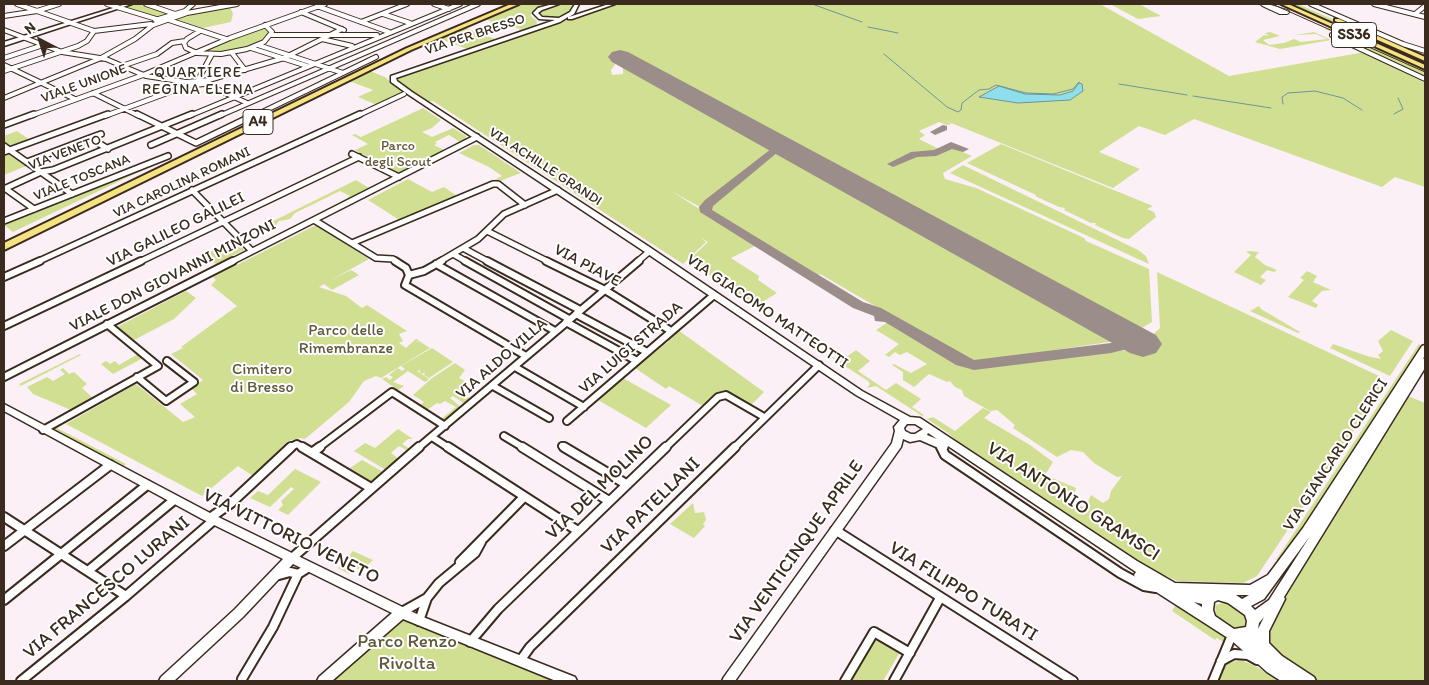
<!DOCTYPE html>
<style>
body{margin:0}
#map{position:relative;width:1429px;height:685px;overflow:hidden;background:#fbf0f6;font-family:Itim,sans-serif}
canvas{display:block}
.frame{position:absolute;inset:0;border:5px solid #3b2a1e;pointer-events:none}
.north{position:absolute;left:15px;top:15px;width:50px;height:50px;-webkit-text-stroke:4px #fff;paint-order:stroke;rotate:320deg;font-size:14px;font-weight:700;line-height:20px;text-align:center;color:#3b2a1e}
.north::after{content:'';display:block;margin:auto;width:18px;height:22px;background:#3b2a1e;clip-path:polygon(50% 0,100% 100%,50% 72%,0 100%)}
</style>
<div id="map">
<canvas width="1429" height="685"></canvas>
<div class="frame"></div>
<div class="north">N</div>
</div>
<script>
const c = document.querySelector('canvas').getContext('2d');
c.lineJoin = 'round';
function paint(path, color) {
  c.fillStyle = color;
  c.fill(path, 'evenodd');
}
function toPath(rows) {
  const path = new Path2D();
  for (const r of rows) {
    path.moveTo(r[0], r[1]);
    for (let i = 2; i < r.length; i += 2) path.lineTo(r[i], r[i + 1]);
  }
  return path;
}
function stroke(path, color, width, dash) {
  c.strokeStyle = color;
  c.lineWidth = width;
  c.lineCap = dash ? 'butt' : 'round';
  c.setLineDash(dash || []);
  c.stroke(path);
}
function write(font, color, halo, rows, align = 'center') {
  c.font = font + ' Itim,sans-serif';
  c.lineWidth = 4;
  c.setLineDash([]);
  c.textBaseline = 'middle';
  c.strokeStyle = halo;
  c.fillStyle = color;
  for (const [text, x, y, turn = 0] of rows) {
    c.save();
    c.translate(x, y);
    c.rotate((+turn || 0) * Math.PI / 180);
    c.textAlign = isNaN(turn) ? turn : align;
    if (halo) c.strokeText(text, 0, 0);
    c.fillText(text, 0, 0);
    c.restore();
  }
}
const green = toPath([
 [133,4,139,4,169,14,157,18,123,7],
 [522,4,551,4,531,12,531,16,537,21,536,25,517,33,520,29,501,23,496,25,488,20,471,23],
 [559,4,574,4,567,15,556,18,544,18,537,13],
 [615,4,1100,4,1229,76,1365,52,1425,83,1425,187,1395,177,1382,187,1194,119,1165,135,1139,126,1099,152,1140,169,1113,188,941,119,952,124,947,125,939,122,919,131,925,135,919,139,943,151,951,147,972,156,943,173,945,179,976,188,1084,238,1086,241,1149,269,1152,322,1142,328,1134,327,1121,323,629,56,614,59,617,62,611,70,612,75,623,74,623,65,773,148,700,207,671,191,757,245,731,258,759,276,758,280,777,293,756,306,688,261,708,242,701,238,706,242,683,264,433,101,428,102,396,81,398,75],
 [1110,4,1139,4,1161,16,1138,19],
 [1287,4,1298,4,1425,60,1425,66],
 [230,7,233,14,231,22,203,28,176,19,188,14],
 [265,27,270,33,261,42,244,49,224,53,202,52],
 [463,27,495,39,467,49,438,38],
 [1331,28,1425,69,1425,77,1354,44,1347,37,1324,29],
 [1270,32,1280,36,1263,40,1269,45,1284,43,1294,39,1301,42,1327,39,1316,34,1295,35,1314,32,1331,40,1280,49,1255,42,1264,35,1269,36,1265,33],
 [370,71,385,77,402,92,377,105,358,97,373,90,349,81],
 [423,108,441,120,432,128,422,132,432,137,453,128,466,136,466,139,460,142,449,135,435,142,437,144,434,145,444,150,398,173,355,150,368,144,352,135,355,134,361,137],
 [17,131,30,140,12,146,4,143,4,136],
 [1001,144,1153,206,1147,209,1154,212,1156,217,1129,239,1123,238,1095,225,1096,223,1091,223,1064,210,1065,208,1059,207,1035,196,1036,195,967,163],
 [474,145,479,145,521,173,497,182,494,180,502,176,489,167,459,153],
 [778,151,1105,332,1110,337,1109,342,981,361,968,360,820,274,817,276,708,211,708,208,717,198],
 [6,152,26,166,4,175,4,153],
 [170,157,13,232,4,225,4,223],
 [963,165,1138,250,1146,256,1149,264,950,173],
 [408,179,432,192,444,187,457,196,401,221,368,200],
 [356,180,369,188,339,203,350,196,340,191,295,213,290,219,279,221,276,225,263,232,259,229,243,236],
 [316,225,369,259,331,280,351,270,359,275,332,290,324,284,319,287,346,296,362,308,367,305,407,331,399,334,403,341,399,343,406,348,416,339,419,340,414,344,419,341,430,348,381,378,376,376,364,381,349,402,305,439,300,438,288,441,253,476,238,466,202,496,66,424,136,384,183,422,195,417,180,404,197,394,191,388,203,380,171,354,183,348,181,347,237,306,211,285,216,280,213,277],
 [237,239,244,250,216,264,204,255],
 [1250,251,1259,252,1255,257,1265,265,1277,270,1274,272,1267,270,1260,277,1266,280,1261,285,1234,272,1251,255,1246,252],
 [1307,271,1317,276,1313,282,1331,290,1322,291,1312,301,1318,305,1316,308,1288,297,1304,280,1300,278],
 [1157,272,1379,376,1373,384,1382,388,1375,399,1257,576,1243,583,1177,581,1153,570,964,448,948,433,927,419,933,417,955,431,983,408,991,412,984,418,1030,445,1053,462,1045,475,1076,488,1072,502,1085,508,1091,495,1103,503,1109,499,1111,491,1122,476,1117,477,1094,463,1083,452,1071,450,1057,457,1013,428,1015,425,997,410,990,411,964,396,962,390,955,387,950,381,947,382,929,374,914,387,903,380,903,372,892,365,894,364,911,373,927,364,907,352,900,355,895,352,889,357,885,355,899,344,876,330,888,322,961,366,972,369,1137,349,1160,328],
 [186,291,196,298,174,319,134,340,117,327],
 [1259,306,1261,309,1300,332,1298,333,1250,311],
 [678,330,764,392,751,405,729,392,719,392,703,406,669,386,666,389,635,368,669,341,668,339],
 [1391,330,1413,341,1390,376,1330,348,1333,344,1367,356,1381,359,1378,355,1383,351,1378,341],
 [1419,344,1422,347,1298,539,1278,561,1276,560],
 [432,348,453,362,429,378,424,375,425,372,422,374,419,371,421,369,417,371,429,379,425,382,408,371,393,382,404,386,398,390,382,379,386,377,390,380,393,377,389,375,398,368,402,371,405,369,401,366],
 [856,350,870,361,858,371,886,390,896,383,921,399,912,407,924,415,922,416,876,386,867,388,870,384,868,381,828,355,841,361],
 [80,354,81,355,9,392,21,386,19,384],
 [138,354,143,358,113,374,101,364,106,361,110,364,115,361,119,365],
 [455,363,465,370,459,378,470,384,460,392,471,399,465,404,453,396,450,398,461,407,444,421,441,419,456,407,445,401,440,404,437,403,427,410,420,405,424,402,413,395,432,378],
 [63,368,69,374,74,372,87,384,82,388,93,398,71,410,33,394,27,387,47,377,53,381,65,374,60,370],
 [623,378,671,405,646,428,598,400],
 [1408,396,1425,403,1425,681,1315,681,1284,661,1265,642,1266,634,1282,605,1289,584],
 [55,427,126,464,122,467,51,429],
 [398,429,413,439,408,439,402,444,410,449,408,451,399,446,391,453,399,459,386,470,354,451,365,443,375,448],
 [362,460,364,461,383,472,372,482,350,468],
 [295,469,321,482,288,515,278,510,283,505,281,501,294,489,291,487,270,507,250,498,258,491,268,495],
 [693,503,695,513,704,512,706,520,703,524,705,526,694,538,670,524],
 [353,551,373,560,361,571,356,568,349,574,338,568],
 [1228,602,1243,612,1245,616,1246,624,1243,627,1229,628,1216,617,1215,605],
 [1177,603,1225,636,1223,642,1217,638,1215,640,1172,611],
 [400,619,555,681,330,681],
 [877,638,900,652,883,681,851,681],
 [1241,660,1257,667,1280,681,1217,681,1224,664]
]);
const water = toPath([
 [1079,83,1082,84,1083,91,1070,100,1018,103,979,97,999,86,1025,94,1060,95,1073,91,1079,83]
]);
const stream = toPath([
 [812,4,862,22],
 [868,27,898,33],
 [884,54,947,107,958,112,961,110,962,103,979,90,989,89,996,85,1026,93,1053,94,1073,89,1079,82],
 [1119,84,1187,95],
 [1193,96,1271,108],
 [1283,104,1282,97,1288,93,1315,91,1343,98,1362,110],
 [1394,114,1403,109,1398,98]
]);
const taxiway = toPath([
 [943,125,947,126,947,130,935,135,930,132,943,125],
 [780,142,786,145,784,147,713,206,712,210,863,302,881,308,974,360,1111,343,1133,334,1140,339,1128,349,1111,353,974,370,956,365,885,322,875,321,874,316,853,308,700,212,699,207,705,200,780,142],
 [951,142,969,149,963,152,952,149,936,156,917,157,893,167,887,164,911,152,934,150,951,142]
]);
const runway = toPath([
 [620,50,628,52,1156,335,1162,344,1156,353,1143,357,1130,353,612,62,608,57,612,52,620,50]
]);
const streetFar3 = toPath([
 [17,4,94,31,151,24],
 [107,4,163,21],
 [146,4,175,14],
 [434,4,449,9],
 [1263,4,1267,6],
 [1311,4,1403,44,1425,51],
 [1374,4,1425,17],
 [317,6,389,32],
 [1267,6,1287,12,1280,12,1267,6],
 [301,12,344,30],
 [187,13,237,4],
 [383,14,410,23],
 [1415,14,1425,6],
 [4,16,37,11,59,4],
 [155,20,185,11,193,4],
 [169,20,226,39],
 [361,22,407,4],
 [4,30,62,52,106,59,146,76,186,82],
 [200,31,187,39,184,43,186,48,197,53,221,54,247,49,264,42,272,32,265,25],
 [271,35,377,35],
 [1332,35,1343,36,1350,44,1333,36,1332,35],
 [322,39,352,46],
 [1350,44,1425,79],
 [258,45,343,73],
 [251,48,307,66],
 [232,53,245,70],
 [4,58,43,45],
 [4,65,75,99],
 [122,66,157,54,172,43,185,41],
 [4,71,78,46,87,41,94,31],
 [198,80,212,54],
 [209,80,204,84,186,86,186,82,209,80],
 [209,80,284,58,342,29],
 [206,84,247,103],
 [93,93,139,116],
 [4,98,101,58,135,39,153,25,187,13,185,11],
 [30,116,143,75,230,38,325,4],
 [105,116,186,86],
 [189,116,460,4],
 [219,116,478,4],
 [254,116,376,57],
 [357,116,404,94]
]);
const streetFar2 = toPath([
 [137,114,196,143,256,114],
 [4,125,34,114],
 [90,138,101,134],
 [151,145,222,114],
 [4,146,72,194],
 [4,152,108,114],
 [352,154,399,177],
 [27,162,90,138,108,149],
 [4,189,41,172,53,170,192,114],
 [6,189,34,209],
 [192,190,252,251],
 [314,220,376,258,393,259,397,262],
 [4,221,168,156],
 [487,231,549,262],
 [352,243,493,184,498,184,525,205],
 [463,248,489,262],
 [453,254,467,262],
 [37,262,360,114],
 [139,262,359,157],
 [231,262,477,137],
 [439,262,478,239,504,214,558,190],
 [637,262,650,251]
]);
const streetFar1 = toPath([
 [395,261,406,268,409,275],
 [465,261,569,319],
 [487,261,580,310],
 [546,261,605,290,671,331],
 [436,264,555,331],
 [409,275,424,271,442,261],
 [409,275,405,285,526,356],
 [4,277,40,261],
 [576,314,647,352],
 [566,322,637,361],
 [4,326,141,261],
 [515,367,584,407],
 [4,377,233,261],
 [137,377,166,401,194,382,167,361],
 [493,386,549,418],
 [567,421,714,295],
 [43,430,158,366,107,324],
 [504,436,524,448],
 [432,437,449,448],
 [939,444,941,448],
 [562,446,566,448],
 [289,448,297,444,304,448],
 [318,448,392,392,445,426],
 [418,448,639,261],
 [665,448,718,397,726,395,764,417],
 [734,448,819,365]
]);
const street = toPath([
 [302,447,371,488],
 [448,447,578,531],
 [522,447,609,501],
 [564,447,626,484],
 [941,447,945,455,1120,573,1144,586,1156,588],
 [313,452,320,447],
 [4,517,126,596],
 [210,518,231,503,291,447],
 [835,530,1073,681],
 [4,546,110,465],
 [292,558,419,447],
 [460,562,524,497],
 [88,571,174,500],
 [279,575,290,572,298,574],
 [4,600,147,485],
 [402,612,427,598,439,583,475,553,481,542],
 [419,621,427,598],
 [470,642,498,609,666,447],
 [520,661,530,647,735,447],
 [1221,661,1234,654,1248,655,1257,660],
 [242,679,273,627,298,574,309,567],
 [21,681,126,596,214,520],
 [845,681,874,632,910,653],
 [894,681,940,598],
 [1213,681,1232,635]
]);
const secondary = toPath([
 [126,4,132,4,4,46,4,42,126,4],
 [553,4,559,4,542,10,538,13,542,17,559,18,570,12,575,4,579,4,574,14,569,17,609,4,615,4,572,19,568,19,568,17,560,22,396,78,397,81,412,92,648,246,862,391,910,417,920,418,1137,561,1175,583,1250,585,1268,575,1303,528,1422,346,1425,345,1425,355,1423,359,1425,358,1425,368,1284,597,1285,599,1269,631,1269,643,1282,656,1314,677,1316,681,1281,681,1267,672,1231,640,1136,579,1134,575,1136,572,948,446,947,449,943,450,920,440,910,442,903,439,901,447,735,681,722,681,724,677,892,443,895,431,894,427,900,420,856,395,642,250,409,95,391,82,391,76,555,20,539,19,533,13,538,8,553,4],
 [907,424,915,424,923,429,915,434,911,434,905,431,904,428,907,424],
 [928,433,937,439,927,435,928,433],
 [1310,536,1269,600,1255,610,1251,606,1264,599,1310,536],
 [1236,595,1249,595,1242,599,1236,595],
 [1218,600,1228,603,1245,615,1247,621,1246,627,1234,629,1215,616,1213,610,1214,602,1218,600],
 [1194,602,1202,604,1202,607,1194,602],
 [1264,617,1258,629,1259,623,1264,617],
 [4,404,210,513,423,617,575,677,577,681,556,681,403,619,332,681,317,681,319,677,392,613,293,564,243,617,174,681,159,681,161,677,235,609,283,559,202,519,4,411,4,404]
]);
const primary = toPath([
 [1281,4,1288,4,1425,65,1425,69,1281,4],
 [1335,19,1339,19,1425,57,1425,61,1335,21,1335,19]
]);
const highway = toPath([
 [511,4,519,4,411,50,4,250,4,243,407,48,511,4]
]);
const tram = toPath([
 [1272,4,1425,72]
]);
const farStreetnames = [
 ["VIA PER BRESSO",475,35,-18],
 ["VIALE UNIONE",84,84,-20],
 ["VIA VENETO",65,153,-21],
 ["VIA ACHILLE GRANDI",545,167,33],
 ["VIALE TOSCANA",82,178,-22],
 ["VIA CAROLINA ROMANI",182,183,-25]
];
const farParknames = [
 ["Parco",398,146],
 ["degli Scout",398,162]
];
const shields = [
 [1354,35,45],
 [258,122,30]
];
const shieldNames = [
 ["SS36",1354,35],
 ["A4",258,122]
];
const farNeighbourhoodnames = [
 ["QUARTIERE",198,73],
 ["REGINA ELENA",198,90]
];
const streetNames = [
 ["VIA GALILEO GALILEI",176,230,-26],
 ["VIA PIAVE",587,266,28],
 ["VIALE DON GIOVANNI MINZONI",173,276,-27],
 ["VIA GIACOMO MATTEOTTI",767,312,34],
 ["VIA LUIGI STRADA",631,348,-41],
 ["VIA ALDO VILLA",502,359,-41],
 ["VIA GIANCARLO CLERICI",1336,455,-57]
];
const parkNames = [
 ["Parco delle",346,331],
 ["Rimembranze",346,349],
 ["Cimitero",262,370],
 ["di Bresso",262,388]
];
const nearStreetnames = [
 ["VIA DEL MOLINO",600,488,-44],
 ["VIA ANTONIO GRAMSCI",1073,502,33],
 ["VIA PATELLANI",651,506,-44],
 ["VIA VITTORIO VENETO",291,537,26],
 ["VIA VENTICINQUE APRILE",797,552,-55],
 ["VIA FRANCESCO LURANI",107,588,-40],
 ["VIA FILIPPO TURATI",963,592,32]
];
const nearParknames = [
 ["Parco Renzo",407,642],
 ["Rivolta",407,664]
];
paint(green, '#d1df93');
paint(water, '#8fdeeb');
stroke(water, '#6d9699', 1);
stroke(stream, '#6d9699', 1);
paint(taxiway, '#9b8d8a');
paint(runway, '#9b8d8a');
stroke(streetFar3, '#3b2a1e', 6);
stroke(streetFar2, '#3b2a1e', 8);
stroke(streetFar1, '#3b2a1e', 10);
stroke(street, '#3b2a1e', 12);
stroke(secondary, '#3b2a1e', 3);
stroke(primary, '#3b2a1e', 4);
stroke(highway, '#3b2a1e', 4);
stroke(streetFar3, '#fff', 4);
stroke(streetFar2, '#fff', 5);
stroke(streetFar1, '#fff', 6);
stroke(street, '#fff', 8);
paint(secondary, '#fff');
paint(primary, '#f5e382');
paint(highway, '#f5e382');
stroke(tram, '#3b2a1e', 1);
write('14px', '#3b2a1e', '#fff', farStreetnames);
write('14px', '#60573b', '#fff', farParknames);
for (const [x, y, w] of shields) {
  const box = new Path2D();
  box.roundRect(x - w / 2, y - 12.5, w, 25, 4);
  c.fillStyle = '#fff';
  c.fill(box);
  stroke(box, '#3b2a1e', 1);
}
write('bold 15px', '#3b2a1e', null, shieldNames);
c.letterSpacing = '1px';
write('15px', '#3b2a1e', '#fff', farNeighbourhoodnames);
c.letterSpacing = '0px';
write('16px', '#3b2a1e', '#fff', streetNames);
write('16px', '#60573b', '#fff', parkNames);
write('19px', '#3b2a1e', '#fff', nearStreetnames);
write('19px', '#60573b', '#fff', nearParknames);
</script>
